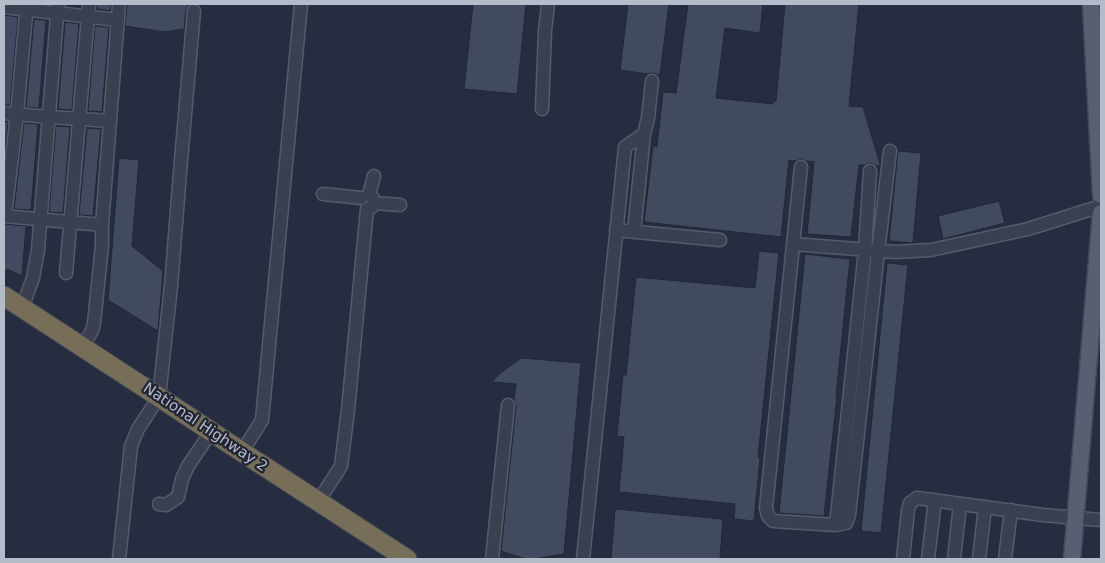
<!DOCTYPE html>
<style>
body{margin:0}
#map{position:relative;width:1105px;height:563px;overflow:hidden;background:#262d40;font-family:"DejaVu Sans",sans-serif}
canvas{display:block}
.frame{position:absolute;inset:0;border:5px solid #b6bbca;pointer-events:none}
</style>
<div id="map">
<canvas width="1105" height="563"></canvas>
<div class="frame"></div>
</div>
<script>
const c = document.querySelector('canvas').getContext('2d');
c.lineJoin = 'round';
function paint(path, color) {
  c.fillStyle = color;
  c.fill(path, 'evenodd');
}
function toPath(rows) {
  const path = new Path2D();
  for (const r of rows) {
    path.moveTo(r[0], r[1]);
    for (let i = 2; i < r.length; i += 2) path.lineTo(r[i], r[i + 1]);
  }
  return path;
}
function stroke(path, color, width, dash) {
  c.strokeStyle = color;
  c.lineWidth = width;
  c.lineCap = dash ? 'butt' : 'round';
  c.setLineDash(dash || []);
  c.stroke(path);
}
function write(font, color, halo, rows, align = 'center') {
  c.font = font + ' "DejaVu Sans",sans-serif';
  c.lineWidth = 4.5;
  c.setLineDash([]);
  c.textBaseline = 'middle';
  c.strokeStyle = halo;
  c.fillStyle = color;
  for (const [text, x, y, turn = 0] of rows) {
    c.save();
    c.translate(x, y);
    c.rotate((+turn || 0) * Math.PI / 180);
    c.textAlign = isNaN(turn) ? turn : align;
    if (halo) c.strokeText(text, 0, 0);
    c.fillText(text, 0, 0);
    c.restore();
  }
}
const building = toPath([
 [97,4,111,4,110,11,97,9,97,4],
 [127,4,189,4,186,10,184,29,165,32,125,26,127,4],
 [473,4,526,4,517,94,464,89,473,4],
 [628,4,669,4,660,75,653,73,648,74,620,70,628,4],
 [688,4,763,4,760,33,725,28,716,98,773,104,773,101,776,101,785,4,859,4,849,106,863,107,880,164,880,166,876,166,871,163,864,165,859,165,851,237,807,234,814,162,806,161,801,159,796,161,789,160,781,237,644,222,653,146,657,147,663,92,676,93,688,4],
 [4,15,18,17,10,105,4,105,4,15],
 [34,19,46,20,39,108,26,107,34,19],
 [65,22,79,24,72,110,58,109,65,22],
 [95,26,109,27,102,112,88,111,95,26],
 [4,121,8,122,4,157,4,121],
 [24,123,38,124,31,210,14,209,24,123],
 [56,126,70,127,63,213,49,212,56,126],
 [87,128,101,129,93,216,79,215,87,128],
 [898,151,921,153,913,243,889,241,898,151],
 [119,158,139,160,132,246,163,271,158,331,108,300,119,158],
 [999,201,1005,223,943,239,938,216,999,201],
 [4,224,26,226,22,276,9,270,4,270,4,224],
 [759,251,779,253,758,457,760,458,754,521,734,519,735,504,619,492,624,437,617,436,623,375,626,375,636,277,755,288,759,251],
 [805,254,850,259,836,396,837,396,824,516,779,513,805,254],
 [887,263,908,265,881,533,861,531,887,263],
 [521,358,581,363,564,554,534,559,526,559,501,551,516,406,514,400,516,384,492,382,499,374,521,358],
 [615,509,723,519,720,559,611,559,615,509]
]);
const minor = toPath([
 [4,7,118,20],
 [542,109,545,31,548,4],
 [4,113,49,117,110,121],
 [801,167,766,508,768,516,773,521,836,525,846,523,849,515,878,252,890,151],
 [323,194,361,198],
 [369,195,374,176],
 [374,203,400,205],
 [4,216,102,225,119,4],
 [5,216,17,114,27,4],
 [616,230,720,240],
 [634,232,644,134],
 [793,244,895,252,931,250,1028,229,1101,206],
 [66,273,89,4],
 [22,308,33,278,38,250,58,4],
 [82,347,92,331,94,323,102,245,102,225],
 [242,452,262,420,301,4],
 [318,502,341,466,348,410,367,209,372,207,374,203,373,198,369,195],
 [159,504,166,505,178,497,182,479,188,466,211,432],
 [836,525,865,250,870,171],
 [119,559,131,446,138,429,159,397,171,286,180,172,194,11],
 [492,559,508,405],
 [583,559,625,147,644,134,648,118,652,81],
 [903,559,908,510,910,503,917,498,1043,515,1101,520],
 [928,559,935,500],
 [954,559,960,504],
 [979,559,985,507],
 [1005,559,1011,510]
]);
const major = toPath([
 [1091,4,1101,195],
 [1072,559,1101,213]
]);
const highway = toPath([
 [4,296,159,397,242,452,407,559]
]);
const streetNames = [
 ["National Highway 2",205,428,34]
];
paint(building, '#424a60');
stroke(building, '#212737', 1);
stroke(minor, '#555b6a', 15);
stroke(major, '#434959', 19);
stroke(highway, '#424857', 21);
stroke(minor, '#3a4050', 12);
stroke(major, '#585f70', 16);
stroke(highway, '#766e57', 19);
write('15px', '#b6bbca', '#1f2535', streetNames);
</script>
